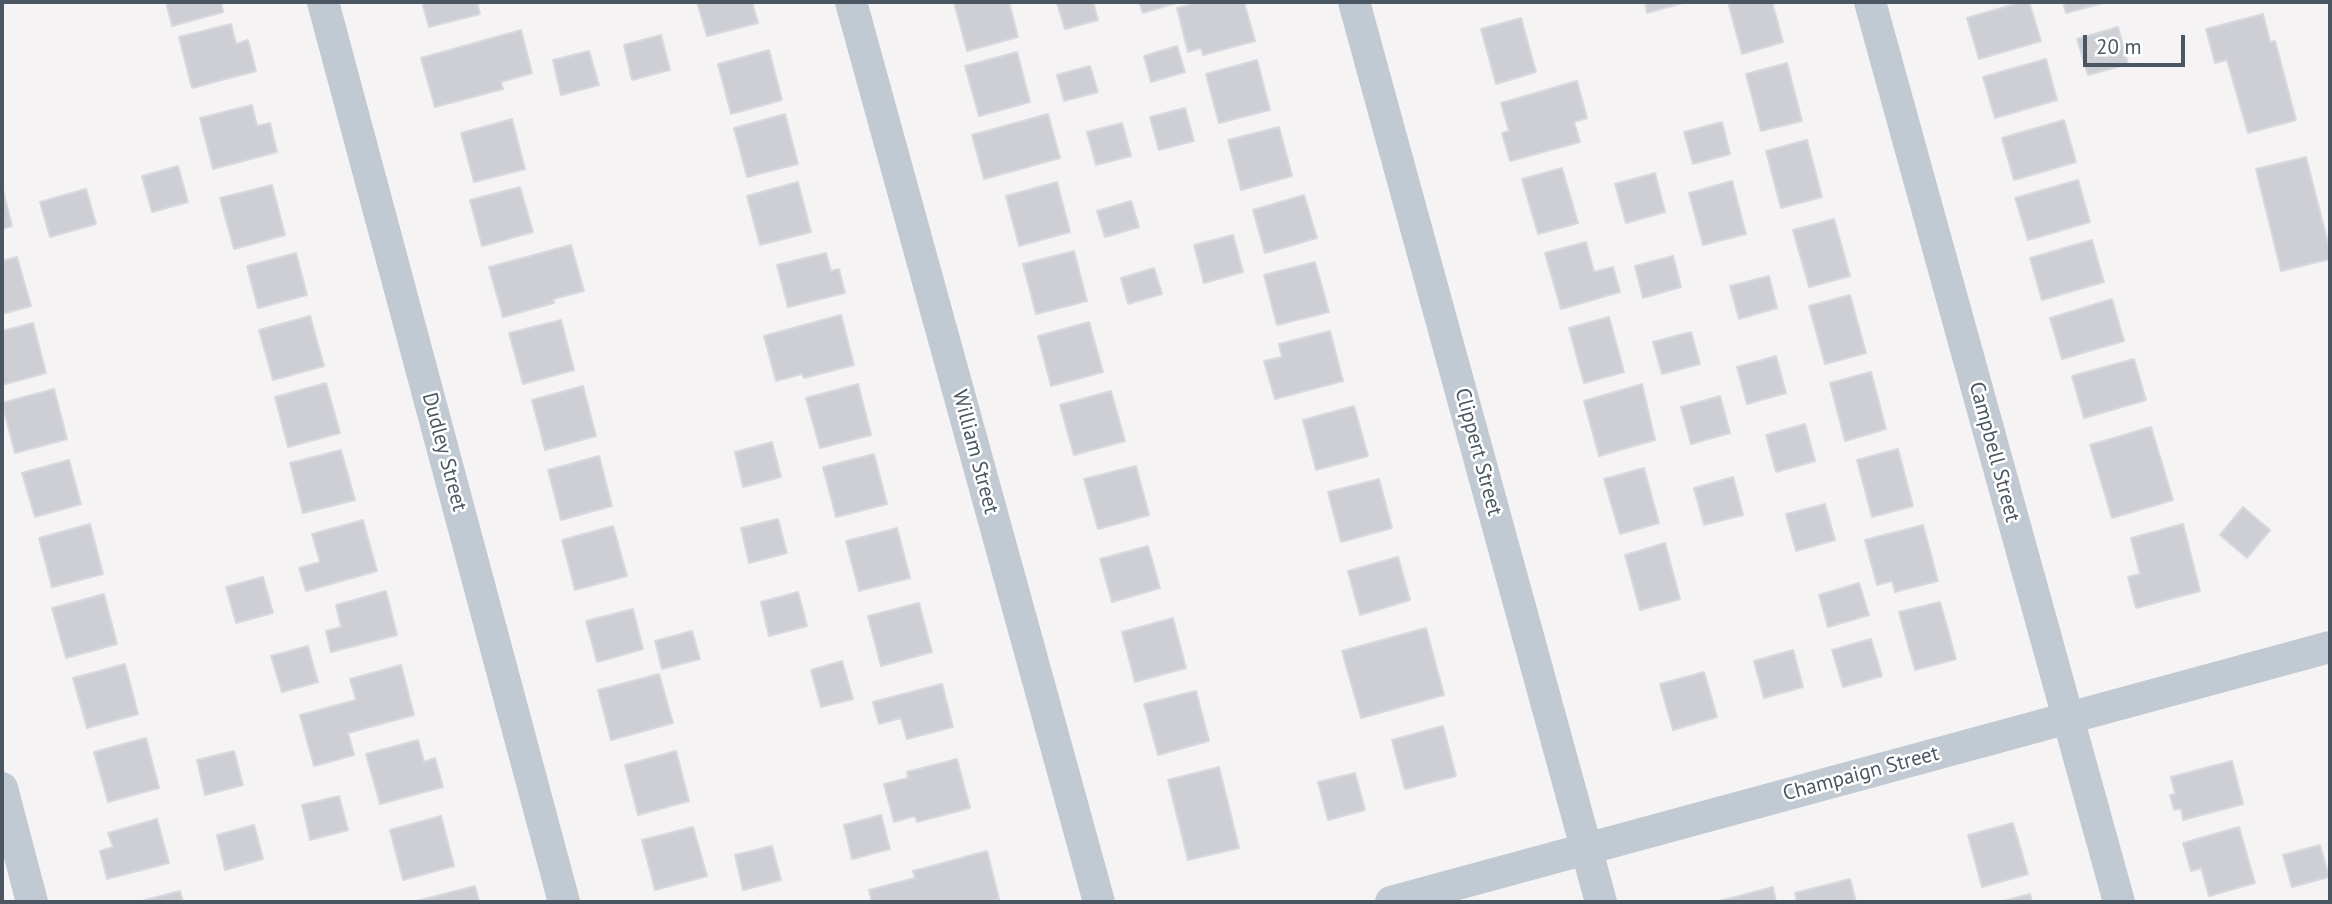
<!DOCTYPE html>
<style>
body{margin:0}
#map{position:relative;width:2332px;height:904px;overflow:hidden;background:#f5f3f3;font-family:"PT Sans",sans-serif}
canvas{display:block}
.frame{position:absolute;inset:0;border:4px solid #4a5661;pointer-events:none}
.scale{position:absolute;left:2083px;top:35px;width:102px;height:32px;box-sizing:border-box;border:4px solid #4a5661;border-top:0;padding-left:9px;font-size:21px;line-height:24px;white-space:nowrap;color:#4a5661;-webkit-text-stroke:5px #fff;paint-order:stroke}
</style>
<div id="map">
<canvas width="2332" height="904"></canvas>
<div class="frame"></div>
<div class="scale">20 m</div>
</div>
<script>
const c = document.querySelector('canvas').getContext('2d');
c.lineJoin = 'round';
function paint(path, color) {
  c.fillStyle = color;
  c.fill(path, 'evenodd');
}
function toPath(rows) {
  const path = new Path2D();
  for (const r of rows) {
    path.moveTo(r[0], r[1]);
    for (let i = 2; i < r.length; i += 2) path.lineTo(r[i], r[i + 1]);
  }
  return path;
}
function stroke(path, color, width, dash) {
  c.strokeStyle = color;
  c.lineWidth = width;
  c.lineCap = dash ? 'butt' : 'round';
  c.setLineDash(dash || []);
  c.stroke(path);
}
function write(font, color, halo, rows, align = 'center') {
  c.font = font + ' "PT Sans",sans-serif';
  c.lineWidth = 5;
  c.setLineDash([]);
  c.textBaseline = 'middle';
  c.strokeStyle = halo;
  c.fillStyle = color;
  for (const [text, x, y, turn = 0] of rows) {
    c.save();
    c.translate(x, y);
    c.rotate((+turn || 0) * Math.PI / 180);
    c.textAlign = isNaN(turn) ? turn : align;
    if (halo) c.strokeText(text, 0, 0);
    c.fillText(text, 0, 0);
    c.restore();
  }
}
const building = toPath([
 [166,2,221,2,223,12,172,26,166,2],
 [422,2,477,2,480,14,429,27,422,2],
 [697,2,752,2,758,23,707,36,697,2],
 [954,2,1009,2,1018,37,967,51,954,2],
 [1062,2,1093,2,1098,20,1065,29,1057,3,1062,2],
 [1139,2,1176,2,1176,3,1143,13,1139,2],
 [1201,2,1244,2,1255,41,1203,55,1201,48,1188,52,1177,8,1201,2],
 [1645,2,1686,2,1647,13,1645,2],
 [1728,2,1772,2,1783,42,1742,54,1728,2],
 [2022,2,2029,2,2041,41,1979,59,1967,18,2022,2],
 [2063,2,2106,2,2066,13,2063,2],
 [2263,14,2270,42,2275,41,2296,120,2248,133,2227,60,2215,63,2206,29,2263,14],
 [1521,18,1536,72,1496,84,1481,29,1521,18],
 [231,24,236,44,248,40,256,71,192,88,179,37,231,24],
 [2118,27,2128,64,2088,75,2077,39,2118,27],
 [521,30,532,73,501,82,503,89,435,107,421,58,521,30],
 [661,35,670,70,632,80,624,45,661,35],
 [1177,46,1185,72,1151,82,1144,56,1177,46],
 [769,50,782,100,731,114,718,64,769,50],
 [589,51,599,85,561,95,553,60,589,51],
 [1017,52,1030,102,979,116,965,66,1017,52],
 [2046,59,2057,100,1995,118,1983,77,2046,59],
 [1257,60,1270,110,1219,123,1206,74,1257,60],
 [1787,63,1802,121,1761,131,1746,74,1787,63],
 [1090,66,1098,92,1064,101,1057,75,1090,66],
 [1577,81,1587,118,1574,122,1580,142,1510,161,1502,133,1509,131,1501,103,1577,81],
 [252,105,257,126,270,123,277,152,213,169,200,118,252,105],
 [1185,108,1194,141,1159,150,1150,117,1185,108],
 [785,114,798,164,747,177,734,128,785,114],
 [1048,114,1060,158,984,179,972,135,1048,114],
 [512,119,525,169,474,182,461,133,512,119],
 [2064,120,2076,162,2014,180,2002,138,2064,120],
 [1722,122,1730,154,1693,164,1684,132,1722,122],
 [1122,123,1131,156,1096,165,1087,132,1122,123],
 [1279,127,1292,176,1241,190,1228,140,1279,127],
 [1807,140,1822,197,1781,208,1766,151,1807,140],
 [2306,157,2330,251,2330,259,2281,271,2256,169,2306,157],
 [178,166,188,202,152,212,142,176,178,166],
 [1562,168,1578,223,1538,234,1522,179,1562,168],
 [1655,173,1665,212,1626,223,1615,184,1655,173],
 [2078,180,2090,222,2028,240,2015,198,2078,180],
 [1732,181,1746,234,1703,245,1689,193,1732,181],
 [798,182,811,232,760,245,747,196,798,182],
 [1057,182,1070,232,1019,246,1006,196,1057,182],
 [272,185,285,235,234,249,220,198,272,185],
 [2,186,12,226,2,229,2,186],
 [520,187,533,232,482,246,470,200,520,187],
 [86,189,96,224,50,237,40,202,86,189],
 [1304,195,1317,238,1265,253,1253,210,1304,195],
 [1131,201,1139,227,1105,237,1097,211,1131,201],
 [1834,219,1850,276,1809,287,1793,230,1834,219],
 [1233,235,1243,272,1204,283,1194,245,1233,235],
 [2092,240,2104,282,2042,300,2030,258,2092,240],
 [1586,242,1594,272,1613,267,1620,292,1561,309,1545,253,1586,242],
 [571,245,584,291,553,299,554,303,503,317,489,267,571,245],
 [1074,251,1087,301,1036,314,1023,264,1074,251],
 [296,253,307,295,258,308,247,266,296,253],
 [826,253,831,271,839,269,845,293,788,307,777,265,826,253],
 [1673,256,1681,287,1643,298,1635,266,1673,256],
 [17,257,31,306,2,314,2,261,17,257],
 [1315,262,1329,312,1277,325,1264,275,1315,262],
 [1154,268,1162,294,1128,304,1121,278,1154,268],
 [1769,276,1777,308,1739,319,1730,286,1769,276],
 [1850,295,1866,353,1825,364,1809,306,1850,295],
 [2112,299,2124,341,2062,359,2050,318,2112,299],
 [841,315,854,365,804,378,802,374,776,381,764,336,841,315],
 [310,316,324,366,273,380,259,330,310,316],
 [1609,317,1624,372,1584,383,1569,328,1609,317],
 [561,320,574,370,523,384,509,333,561,320],
 [1089,322,1103,372,1051,386,1038,336,1089,322],
 [33,323,46,373,2,385,2,331,33,323],
 [1330,331,1343,381,1275,399,1264,361,1282,357,1279,344,1330,331],
 [1691,332,1700,364,1662,374,1653,342,1691,332],
 [1776,356,1786,393,1747,404,1737,367,1776,356],
 [2134,359,2146,400,2084,418,2072,376,2134,359],
 [1871,372,1886,429,1845,441,1830,383,1871,372],
 [326,383,340,433,288,447,275,397,326,383],
 [858,384,871,435,820,448,806,398,858,384],
 [1642,384,1655,440,1599,456,1584,401,1642,384],
 [583,386,596,436,545,450,532,400,583,386],
 [54,389,67,439,15,453,2,403,54,389],
 [1111,391,1125,441,1074,455,1060,405,1111,391],
 [1720,396,1730,433,1691,444,1681,407,1720,396],
 [1354,406,1368,456,1316,470,1303,420,1354,406],
 [1805,424,1815,461,1776,472,1766,435,1805,424],
 [2151,427,2173,500,2112,518,2090,445,2151,427],
 [772,442,781,477,743,487,735,452,772,442],
 [1898,449,1913,506,1872,517,1857,460,1898,449],
 [341,450,355,500,303,513,290,463,341,450],
 [874,454,887,504,836,517,823,467,874,454],
 [599,456,612,506,561,520,548,470,599,456],
 [69,460,81,504,35,517,22,473,69,460],
 [1136,466,1149,515,1098,529,1084,479,1136,466],
 [1644,468,1659,523,1620,534,1604,479,1644,468],
 [1733,477,1743,515,1704,525,1694,488,1733,477],
 [1379,479,1392,528,1341,542,1328,492,1379,479],
 [1825,504,1835,540,1796,551,1786,514,1825,504],
 [2243,507,2270,530,2247,558,2220,535,2243,507],
 [778,519,787,553,749,563,741,528,778,519],
 [363,520,377,571,306,591,299,568,320,562,312,534,363,520],
 [90,524,103,574,52,587,39,538,90,524],
 [2183,524,2200,591,2136,608,2128,577,2140,574,2131,538,2183,524],
 [1923,525,1938,581,1895,592,1892,581,1877,585,1865,540,1923,525],
 [613,526,627,576,575,590,562,540,613,526],
 [897,528,910,578,859,591,846,541,897,528],
 [1665,543,1680,599,1640,610,1625,555,1665,543],
 [1148,546,1160,588,1112,602,1100,559,1148,546],
 [1398,557,1410,600,1360,615,1348,571,1398,557],
 [263,577,273,613,236,623,226,587,263,577],
 [1859,583,1869,615,1828,627,1819,595,1859,583],
 [386,591,397,635,331,652,326,631,341,627,336,605,386,591],
 [798,592,807,626,769,636,761,602,798,592],
 [104,594,117,644,66,658,52,608,104,594],
 [1940,602,1956,659,1915,670,1899,612,1940,602],
 [919,603,932,652,881,666,868,616,919,603],
 [633,609,643,649,597,662,586,621,633,609],
 [1173,618,1186,668,1135,682,1122,632,1173,618],
 [1426,628,1444,695,1361,718,1342,651,1426,628],
 [692,631,700,659,662,669,655,641,692,631],
 [1871,639,1882,676,1843,687,1832,650,1871,639],
 [308,646,318,682,282,692,271,656,308,646],
 [1793,650,1803,687,1764,698,1754,661,1793,650],
 [842,661,853,699,821,707,811,670,842,661],
 [125,664,138,714,87,728,73,678,125,664],
 [401,665,414,715,348,733,354,755,314,766,300,715,356,700,350,679,401,665],
 [1704,672,1717,717,1673,730,1660,684,1704,672],
 [659,674,673,723,611,740,598,690,659,674],
 [942,684,953,727,907,739,901,718,879,724,873,702,942,684],
 [1196,691,1209,741,1158,755,1144,704,1196,691],
 [1443,726,1456,776,1405,789,1392,740,1443,726],
 [146,738,159,788,108,802,94,752,146,738],
 [418,740,424,762,435,758,443,787,380,804,366,754,418,740],
 [234,751,243,785,205,795,197,760,234,751],
 [676,751,689,801,638,815,625,765,676,751],
 [957,759,970,808,917,822,915,816,894,822,884,784,908,778,907,772,957,759],
 [2232,761,2243,804,2183,820,2181,808,2174,810,2170,795,2175,794,2171,777,2232,761],
 [1219,767,1239,848,1188,860,1168,780,1219,767],
 [1355,773,1365,810,1328,820,1318,782,1355,773],
 [339,796,348,830,310,840,302,805,339,796],
 [881,815,890,849,852,859,844,825,881,815],
 [441,816,454,866,403,880,390,830,441,816],
 [157,819,169,863,107,879,100,851,113,847,108,833,157,819],
 [2013,823,2028,874,1982,887,1968,835,2013,823],
 [254,825,263,859,225,870,217,835,254,825],
 [693,827,707,876,655,890,642,840,693,827],
 [2239,827,2255,883,2209,896,2201,868,2191,871,2183,843,2239,827],
 [2320,845,2329,877,2292,887,2283,855,2320,845],
 [772,846,781,880,743,890,735,855,772,846],
 [987,851,999,899,986,902,872,902,869,890,915,878,913,871,987,851],
 [1850,879,1856,902,1797,902,1795,893,1850,879],
 [475,886,479,902,413,902,475,886],
 [1773,887,1776,902,1716,902,1773,887],
 [180,891,183,902,138,902,180,891],
 [2030,894,2032,902,2000,902,2030,894]
]);
const minor = toPath([
 [323,2,564,902],
 [851,2,1099,902],
 [1354,2,1601,902],
 [1870,2,2119,902],
 [2,788,32,902],
 [1391,902,2330,647]
]);
const streetNames = [
 ["Dudley Street",444,452,75],
 ["William Street",975,452,75],
 ["Clippert Street",1478,452,75],
 ["Campbell Street",1994,452,75],
 ["Champaign Street",1861,774,-15]
];
paint(building, '#cdcfd5');
stroke(building, '#d7d9de', 2);
stroke(minor, '#c1cad2', 32);
write('21px', '#4a5661', '#fff', streetNames);
</script>
